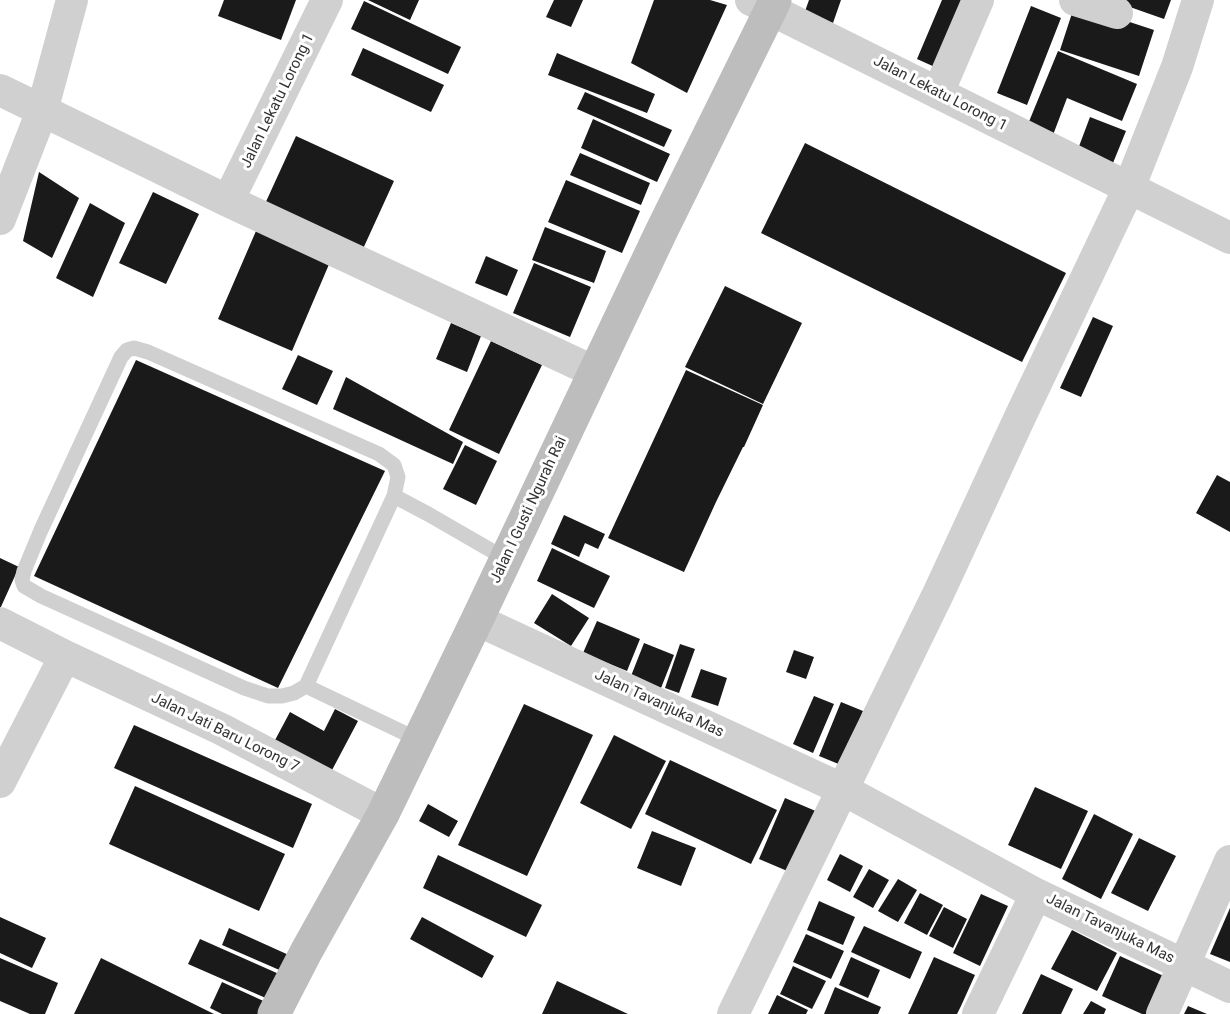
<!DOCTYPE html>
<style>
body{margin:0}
canvas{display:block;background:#fff}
</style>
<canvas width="1230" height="1014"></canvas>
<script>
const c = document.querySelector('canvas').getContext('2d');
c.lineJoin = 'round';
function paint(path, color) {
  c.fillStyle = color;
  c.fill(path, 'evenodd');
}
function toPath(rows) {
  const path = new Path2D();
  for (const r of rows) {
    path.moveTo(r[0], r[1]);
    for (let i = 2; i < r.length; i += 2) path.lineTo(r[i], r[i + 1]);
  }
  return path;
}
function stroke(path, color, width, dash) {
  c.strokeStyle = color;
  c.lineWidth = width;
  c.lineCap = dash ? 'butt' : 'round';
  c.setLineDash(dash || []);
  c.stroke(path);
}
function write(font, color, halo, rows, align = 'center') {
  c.font = font + ' Roboto,sans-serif';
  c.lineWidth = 6;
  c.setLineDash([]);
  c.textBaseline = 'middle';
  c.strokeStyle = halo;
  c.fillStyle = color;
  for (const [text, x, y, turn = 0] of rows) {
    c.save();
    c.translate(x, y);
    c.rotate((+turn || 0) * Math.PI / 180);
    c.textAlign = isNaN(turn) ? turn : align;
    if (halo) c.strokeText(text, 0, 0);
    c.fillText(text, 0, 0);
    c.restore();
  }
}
const building = toPath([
 [224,0,296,0,281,40,218,16],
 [368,0,419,0,410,20],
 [554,0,583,0,571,27,546,17],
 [654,0,710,0,727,5,687,93,631,63],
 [809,0,841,0,833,23,804,14],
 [942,0,967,0,937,68,917,59],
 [1110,0,1171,0,1164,19],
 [364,1,461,47,448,74,351,29],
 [1075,4,1154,30,1139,76,1060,50],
 [1031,6,1061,18,1027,105,997,93],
 [363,48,444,85,431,112,351,75],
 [1058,51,1137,84,1122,121,1067,98,1053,135,1028,124],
 [557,53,655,94,647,113,548,75],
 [585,92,672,130,664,147,577,109],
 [1090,117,1126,131,1113,163,1078,149],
 [593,119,670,154,657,182,581,148],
 [296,136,394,181,362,251,264,206],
 [805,143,1066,273,1022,362,761,233],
 [580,153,650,183,641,205,570,175],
 [39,172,79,198,52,258,23,241],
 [566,180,640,211,622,253,548,222],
 [153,192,199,214,166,284,119,263],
 [90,203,125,223,93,297,56,278],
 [545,227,606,251,594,283,532,260],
 [256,231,330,262,292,351,218,319],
 [486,256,518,270,507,296,475,283],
 [534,263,591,287,570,337,513,313],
 [725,286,802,323,763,404,685,367],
 [1093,317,1113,326,1081,397,1060,388],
 [451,323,481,336,467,372,436,359],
 [491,341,542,365,499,454,449,430],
 [298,355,333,371,317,405,282,389],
 [136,360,385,471,278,688,34,576],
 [686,370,763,405,744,447,743,447,716,502,684,572,608,538],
 [346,377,463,442,453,464,333,409],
 [465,445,497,461,476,505,443,489],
 [1217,475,1230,482,1230,532,1196,513],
 [564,515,605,534,598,549,585,543,579,557,551,544],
 [552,548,610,576,594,608,537,581],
 [0,558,19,567,0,609],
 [552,594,589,618,571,646,534,623],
 [597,621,640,639,627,671,583,653],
 [644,643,674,655,661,688,631,676],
 [680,644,695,649,679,693,665,688],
 [794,650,814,657,806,679,786,672],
 [701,669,727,678,718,706,691,697],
 [814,696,834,704,813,753,793,744],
 [841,702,863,711,841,765,819,756],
 [524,704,593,735,527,876,458,845],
 [335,709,358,721,331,772,274,742,290,712,324,731],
 [134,725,312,804,293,848,114,768],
 [614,735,666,761,631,829,580,803],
 [670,760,777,810,751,864,645,814],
 [135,786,285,854,259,911,109,844],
 [1035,787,1088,811,1061,869,1008,845],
 [785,798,818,812,792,873,759,859],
 [428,804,458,821,449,837,419,821],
 [1094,814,1133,834,1101,899,1062,879],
 [652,831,696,848,681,886,637,868],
 [1139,838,1176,856,1148,911,1111,893],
 [840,854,863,866,850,892,827,880],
 [438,855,542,905,526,937,423,888],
 [869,869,889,880,873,908,853,897],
 [898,879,917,890,898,922,878,911],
 [920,893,943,905,927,935,904,923],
 [981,894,1008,906,980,966,953,953],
 [819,901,855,917,843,945,807,930],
 [944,907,967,919,953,948,929,936],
 [1230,908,1230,962,1210,954],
 [0,917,46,938,32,968,0,953],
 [422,917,494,956,482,978,410,939],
 [864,926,922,952,910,979,851,952],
 [229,928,291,956,284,972,222,945],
 [1072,930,1117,953,1097,991,1051,969],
 [806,934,844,951,831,979,793,962],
 [200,939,279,974,268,999,188,964],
 [1120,956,1168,978,1152,1014,1142,1014,1102,996],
 [851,957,880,970,868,998,839,985],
 [934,957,975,975,961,1006,957,1014,908,1014],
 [0,958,58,983,45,1014,30,1014,0,1001],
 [101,958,214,1014,74,1014],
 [793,966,826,981,812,1009,780,994],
 [1041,974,1073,989,1061,1014,1022,1014],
 [557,981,628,1014,542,1014],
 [222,982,270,1004,265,1014,222,1014,210,1008],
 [835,987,881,1007,878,1014,824,1014],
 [777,995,808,1010,806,1014,768,1014],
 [1091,1001,1106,1009,1104,1014,1083,1014],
 [1188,1006,1207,1014,1184,1014]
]);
const lane = toPath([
 [306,686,394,496],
 [419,740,306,686,294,693,282,696,268,696,244,688,41,596,24,586,22,580,24,571,41,530,121,357,127,350,134,348,148,352,379,454,394,465,398,477,394,496,428,514,506,559]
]);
const street = toPath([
 [751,0,1230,238],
 [1075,0,1117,13],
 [0,90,228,201,595,372],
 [938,93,978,0],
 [228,201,327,0],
 [0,219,42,111,72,0],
 [477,620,842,789,1036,894,1230,987],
 [0,623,65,656,221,729,383,814],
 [0,782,65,656],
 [733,1014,939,592,1020,417,1129,188,1177,67,1198,0],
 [978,1014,1036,894],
 [1162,1014,1230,861]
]);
const secondary = toPath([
 [274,1014,306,952,383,814,477,620,661,232,771,9,775,0]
]);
const streetNames = [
 ["Jalan Lekatu Lorong 1",940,94,27],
 ["Jalan Lekatu Lorong 1",278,101,-64],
 ["Jalan I Gusti Ngurah Rai",529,510,-65],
 ["Jalan Tavanjuka Mas",659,704,25],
 ["Jalan Jati Baru Lorong 7",225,733,26],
 ["Jalan Tavanjuka Mas",1110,929,26]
];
paint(building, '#1a1a1a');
stroke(lane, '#d0d0d0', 15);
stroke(street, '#d0d0d0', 32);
stroke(secondary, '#bdbdbd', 33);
write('15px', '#333', '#fff', streetNames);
</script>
